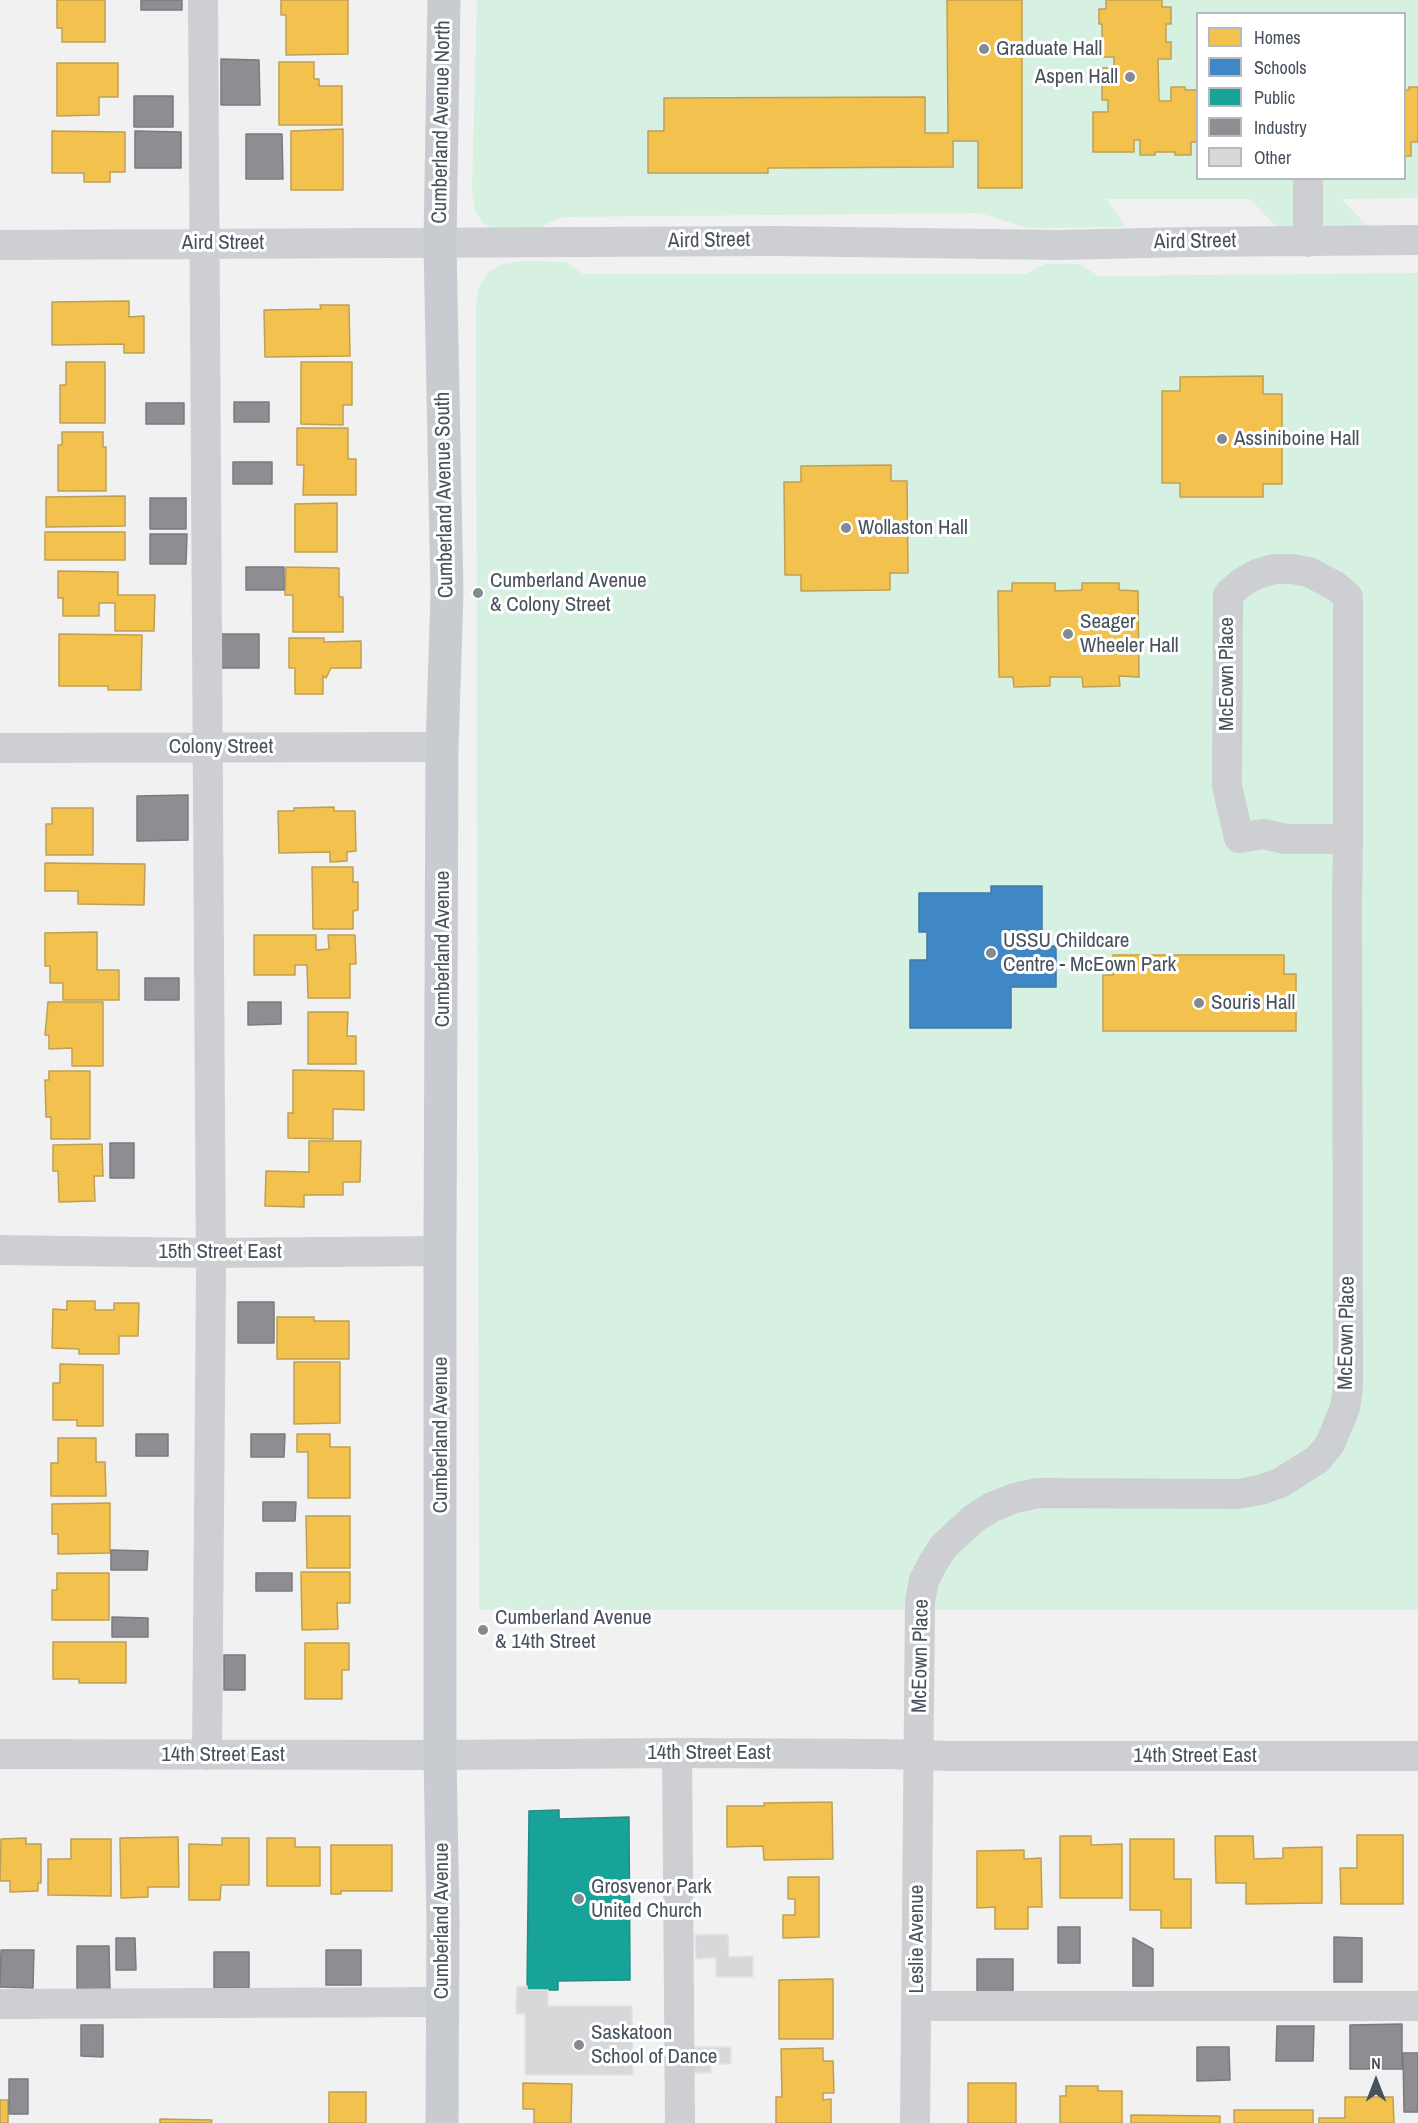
<!DOCTYPE html>
<style>
body{margin:0}
#map{position:relative;width:1418px;height:2123px;overflow:hidden;background:#f2f1f1;font-family:"Archivo Narrow",sans-serif}
canvas{display:block}
.legend{position:absolute;left:1196px;top:12px;width:210px;height:168px;box-sizing:border-box;background:#fff;border:2px solid #b6babf;margin:0;padding:8px 10px;list-style:none;font-size:18px;color:#48525e}
.legend li{display:flex;align-items:center;gap:12px;height:30px}
.legend b{width:30px;border:2px solid #b6babf}
.north{position:absolute;left:1346px;top:2051px;width:60px;height:60px;-webkit-text-stroke:4px #fff;paint-order:stroke;rotate:0deg;font-size:16px;font-weight:700;line-height:24px;text-align:center;color:#48525e}
.north::after{content:'';display:block;margin:auto;width:21px;height:27px;background:#48525e;clip-path:polygon(50% 0,100% 100%,50% 72%,0 100%)}
</style>
<div id="map">
<canvas width="1418" height="2123"></canvas>
<ul class="legend">
<li><b style="height:16px;background:#f2c14e"></b>Homes</li>
<li><b style="height:16px;background:#3f88c5"></b>Schools</li>
<li><b style="height:16px;background:#17a398"></b>Public</li>
<li><b style="height:16px;background:#8d8d92"></b>Industry</li>
<li><b style="height:16px;background:#d8d8da"></b>Other</li>
</ul>
<div class="north">N</div>
</div>
<script>
const c = document.querySelector('canvas').getContext('2d');
c.lineJoin = 'round';
function paint(path, color) {
  c.fillStyle = color;
  c.fill(path, 'evenodd');
}
function toPath(rows) {
  const path = new Path2D();
  for (const r of rows) {
    path.moveTo(r[0], r[1]);
    for (let i = 2; i < r.length; i += 2) path.lineTo(r[i], r[i + 1]);
  }
  return path;
}
function stroke(path, color, width, dash) {
  c.strokeStyle = color;
  c.lineWidth = width;
  c.lineCap = dash ? 'butt' : 'round';
  c.setLineDash(dash || []);
  c.stroke(path);
}
function write(font, color, halo, rows, align = 'center') {
  c.font = font + ' "Archivo Narrow",sans-serif';
  c.lineWidth = 6;
  c.setLineDash([]);
  c.textBaseline = 'middle';
  c.strokeStyle = halo;
  c.fillStyle = color;
  for (const [text, x, y, turn = 0] of rows) {
    c.save();
    c.translate(x, y);
    c.rotate((+turn || 0) * Math.PI / 180);
    c.textAlign = isNaN(turn) ? turn : align;
    if (halo) c.strokeText(text, 0, 0);
    c.fillText(text, 0, 0);
    c.restore();
  }
}
const green = toPath([
 [477,0,1418,0,1418,198,1342,199,1367,226,1277,227,1250,199,1106,199,1126,227,1027,228,980,213,565,217,554,220,532,232,497,230,482,223,475,210,472,191],
 [1198,14,1404,14,1404,178,1198,178],
 [522,261,566,262,583,274,1025,274,1045,264,1079,264,1099,276,1418,273,1418,1610,479,1610,476,307,478,289,488,272,503,264]
]);
const homes = toPath([
 [57,0,105,0,105,42,62,42,62,28,57,28,57,0],
 [281,0,348,0,348,54,286,55,286,15,281,15,281,0],
 [947,0,1022,0,1022,188,978,188,978,141,953,141,953,167,768,168,768,173,648,173,648,131,664,131,664,98,925,97,925,133,948,133,947,0],
 [1106,0,1162,0,1162,7,1171,7,1171,24,1166,24,1166,42,1171,42,1171,59,1158,59,1159,101,1171,101,1171,87,1185,87,1185,90,1198,90,1198,142,1191,142,1191,155,1175,155,1175,152,1155,152,1155,155,1140,155,1140,140,1134,140,1134,152,1093,152,1093,112,1108,112,1108,100,1102,100,1102,68,1114,68,1114,57,1099,57,1099,43,1102,43,1102,24,1099,24,1099,9,1106,9,1106,0],
 [279,62,314,62,314,79,319,79,319,86,342,86,342,125,279,125,279,62],
 [57,63,118,63,118,97,99,97,99,115,57,116,57,63],
 [1409,87,1418,87,1418,142,1411,142,1411,156,1404,156,1404,90,1409,90,1409,87],
 [343,129,343,190,291,190,291,131,343,129],
 [52,131,125,132,125,172,110,172,110,182,84,182,84,173,52,173,52,131],
 [129,301,129,317,144,316,144,353,124,353,124,344,52,345,52,302,129,301],
 [320,305,349,305,350,356,265,357,264,310,321,309,320,305],
 [66,362,105,362,105,423,60,423,60,385,66,385,66,362],
 [301,362,352,362,352,405,343,405,343,425,301,424,301,362],
 [1263,376,1263,394,1282,394,1282,484,1263,484,1263,497,1180,497,1180,483,1162,483,1162,391,1180,391,1180,377,1263,376],
 [297,428,348,428,348,459,356,459,356,495,303,495,304,465,297,465,297,428],
 [62,432,103,432,103,447,106,447,106,491,58,491,58,445,62,445,62,432],
 [891,465,891,481,907,481,908,573,890,573,890,590,801,591,801,575,785,575,784,482,801,482,801,466,891,465],
 [125,496,125,526,46,527,46,497,125,496],
 [337,503,337,552,295,552,295,504,337,503],
 [45,532,125,532,125,560,45,560,45,532],
 [286,567,339,568,339,597,343,597,343,632,293,632,293,595,285,595,286,567],
 [58,571,118,572,118,595,155,595,154,631,115,631,115,603,99,603,99,616,63,616,63,598,58,598,58,571],
 [1012,583,1055,583,1055,591,1082,590,1082,583,1119,583,1119,590,1138,591,1139,677,1119,676,1120,686,1083,687,1082,677,1050,677,1050,686,1014,687,1013,677,999,677,998,591,1012,591,1012,583],
 [59,634,142,635,141,690,108,690,108,686,59,686,59,634],
 [289,638,324,638,324,642,361,641,361,668,331,668,326,678,323,676,323,694,295,694,295,668,289,668,289,638],
 [334,807,334,811,355,811,356,851,347,852,347,861,330,862,330,852,279,853,278,811,294,811,294,808,334,807],
 [52,808,93,808,93,855,46,855,46,824,52,824,52,808],
 [45,863,145,864,144,905,78,904,78,891,45,891,45,863],
 [312,867,353,867,353,882,358,882,358,910,353,911,353,929,313,929,312,867],
 [97,932,97,970,119,970,119,1000,63,1000,63,983,50,983,50,966,45,966,45,933,97,932],
 [254,935,316,935,316,950,329,949,328,935,355,935,356,964,350,964,350,998,308,998,307,965,295,965,295,975,254,975,254,935],
 [1113,955,1284,955,1284,974,1296,974,1296,1031,1103,1031,1103,975,1113,975,1113,955],
 [48,1002,103,1002,103,1066,72,1066,72,1048,49,1049,49,1035,45,1035,48,1002],
 [308,1012,348,1012,347,1036,356,1036,356,1064,308,1064,308,1012],
 [293,1070,364,1071,364,1110,333,1109,333,1139,288,1138,288,1113,293,1113,293,1070],
 [49,1071,90,1071,90,1139,51,1139,51,1117,46,1117,45,1080,49,1080,49,1071],
 [309,1141,361,1141,360,1182,343,1182,343,1195,304,1195,304,1207,265,1206,266,1171,309,1172,309,1141],
 [102,1144,103,1176,94,1176,95,1201,59,1202,58,1171,53,1171,53,1145,102,1144],
 [67,1301,95,1301,95,1310,114,1310,114,1303,139,1303,138,1336,119,1336,119,1354,79,1354,79,1349,52,1348,53,1309,67,1310,67,1301],
 [277,1317,314,1317,314,1321,349,1321,349,1359,277,1359,277,1317],
 [294,1362,340,1362,340,1423,294,1424,294,1362],
 [60,1364,103,1365,103,1426,77,1426,77,1420,53,1420,53,1383,60,1383,60,1364],
 [297,1434,330,1434,330,1447,350,1447,350,1498,308,1498,308,1452,297,1452,297,1434],
 [58,1438,96,1438,96,1462,105,1462,106,1496,51,1496,51,1463,58,1463,58,1438],
 [110,1503,110,1553,58,1554,58,1534,52,1534,52,1504,110,1503],
 [306,1516,350,1516,350,1568,307,1568,306,1516],
 [301,1572,350,1572,350,1603,337,1603,338,1629,302,1630,301,1572],
 [57,1573,109,1573,109,1620,52,1620,52,1590,57,1590,57,1573],
 [53,1642,126,1642,126,1683,79,1683,79,1679,53,1679,53,1642],
 [305,1643,349,1643,349,1670,342,1670,342,1699,305,1699,305,1643],
 [832,1802,833,1859,764,1860,763,1846,727,1847,727,1806,764,1806,764,1803,832,1802],
 [1357,1835,1403,1835,1403,1904,1341,1904,1340,1868,1357,1868,1357,1835],
 [1060,1836,1091,1836,1091,1845,1122,1844,1122,1898,1060,1898,1060,1836],
 [1215,1836,1253,1836,1254,1859,1283,1858,1283,1848,1322,1847,1322,1903,1246,1904,1246,1883,1216,1883,1215,1836],
 [178,1837,179,1887,148,1887,148,1897,121,1898,120,1838,178,1837],
 [26,1838,26,1844,41,1844,41,1883,38,1883,38,1891,10,1892,10,1881,0,1881,1,1839,26,1838],
 [222,1838,249,1838,249,1885,221,1885,220,1900,189,1900,189,1844,222,1845,222,1838],
 [267,1838,295,1838,295,1847,320,1847,320,1886,267,1886,267,1838],
 [71,1839,111,1839,111,1896,48,1895,48,1859,71,1859,71,1839],
 [1130,1839,1174,1839,1174,1879,1191,1879,1191,1928,1161,1928,1161,1910,1130,1910,1130,1839],
 [331,1845,392,1845,392,1891,341,1891,341,1894,331,1894,331,1845],
 [1024,1850,1024,1859,1041,1858,1042,1907,1028,1907,1028,1929,995,1929,995,1907,977,1908,977,1851,1024,1850],
 [788,1877,819,1877,819,1937,783,1938,783,1915,795,1915,795,1899,788,1899,788,1877],
 [833,1979,833,2039,779,2039,779,1980,833,1979],
 [823,2048,823,2061,833,2061,834,2093,823,2093,823,2100,831,2099,831,2123,776,2123,776,2097,782,2097,781,2049,823,2048],
 [523,2083,572,2084,571,2123,534,2123,534,2109,523,2109,523,2083],
 [968,2083,1016,2083,1016,2123,968,2123,968,2083],
 [1066,2086,1098,2086,1098,2091,1122,2091,1122,2123,1060,2123,1060,2096,1066,2096,1066,2086],
 [329,2092,366,2092,366,2123,329,2123,329,2092],
 [1345,2097,1393,2097,1394,2123,1319,2123,1319,2118,1345,2118,1345,2097],
 [0,2100,8,2100,8,2123,0,2123,0,2100],
 [1234,2110,1313,2110,1313,2123,1234,2123,1234,2110],
 [1131,2115,1220,2116,1220,2123,1131,2123,1131,2115],
 [160,2119,212,2120,211,2123,160,2123,160,2119]
]);
const schools = toPath([
 [991,886,1042,886,1042,946,1056,946,1056,987,1011,987,1011,1028,910,1028,910,960,927,960,927,932,919,932,919,893,991,893,991,886]
]);
const public = toPath([
 [559,1810,559,1819,629,1817,630,1980,558,1981,558,1990,527,1990,529,1811,559,1810]
]);
const industry = toPath([
 [141,0,182,0,182,10,141,10,141,0],
 [221,59,259,60,260,105,221,105,221,59],
 [134,96,173,96,173,127,134,127,134,96],
 [135,131,181,132,181,168,135,168,135,131],
 [246,134,282,134,283,179,246,179,246,134],
 [234,402,269,402,269,422,234,422,234,402],
 [146,403,184,403,184,424,146,424,146,403],
 [233,462,272,462,272,484,233,484,233,462],
 [150,498,186,498,186,529,150,529,150,498],
 [150,534,187,534,186,564,150,564,150,534],
 [246,567,284,567,284,590,246,590,246,567],
 [218,634,259,634,259,668,218,668,218,634],
 [188,795,188,840,137,841,137,796,188,795],
 [145,978,179,978,179,1000,145,1000,145,978],
 [248,1002,281,1002,281,1024,248,1025,248,1002],
 [110,1143,134,1143,134,1178,110,1178,110,1143],
 [238,1302,274,1302,274,1343,238,1343,238,1302],
 [136,1434,168,1434,168,1456,136,1456,136,1434],
 [251,1434,285,1434,284,1457,251,1457,251,1434],
 [263,1502,296,1502,295,1521,263,1521,263,1502],
 [111,1550,148,1551,147,1570,111,1570,111,1550],
 [256,1573,292,1573,292,1591,256,1591,256,1573],
 [112,1617,148,1618,148,1637,112,1637,112,1617],
 [224,1655,245,1655,245,1690,224,1690,224,1655],
 [1058,1927,1080,1927,1080,1963,1058,1963,1058,1927],
 [1334,1937,1362,1938,1362,1982,1334,1982,1334,1937],
 [116,1938,135,1938,136,1970,116,1970,116,1938],
 [1133,1938,1153,1949,1153,1986,1133,1986,1133,1938],
 [77,1946,109,1946,110,1990,77,1990,77,1946],
 [1,1950,34,1950,33,1988,0,1987,1,1950],
 [326,1950,361,1950,361,1985,326,1985,326,1950],
 [214,1952,249,1952,249,1988,214,1988,214,1952],
 [977,1959,1013,1959,1013,1993,977,1993,977,1959],
 [1402,2024,1402,2069,1350,2069,1350,2025,1402,2024],
 [81,2025,103,2025,103,2057,81,2056,81,2025],
 [1277,2026,1314,2026,1313,2061,1276,2061,1277,2026],
 [1197,2047,1229,2047,1230,2080,1197,2081,1197,2047],
 [1403,2053,1418,2053,1418,2112,1404,2112,1403,2053],
 [9,2079,28,2079,28,2114,9,2114,9,2079]
]);
const building = toPath([
 [728,1934,729,1957,753,1956,753,1977,716,1977,716,1958,696,1959,695,1935,728,1934],
 [527,1986,527,1990,548,1990,548,2006,632,2006,633,2075,525,2075,525,2014,516,2014,516,2001,517,1987,527,1986],
 [694,2047,731,2047,731,2064,711,2064,711,2073,694,2073,694,2047]
]);
const minor = toPath([
 [203,0,211,1275,207,1755],
 [1308,178,1308,242],
 [0,245,776,241,1058,245,1189,242,1418,240],
 [0,748,442,747],
 [0,1250,210,1253,440,1251],
 [677,1753,680,2123],
 [0,1754,440,1755,677,1753,884,1754,951,1756,1418,1756],
 [0,2004,442,2002],
 [916,2006,1418,2006],
 [915,2123,920,1601,924,1580,933,1563,943,1547,973,1519,992,1507,1015,1498,1038,1493,1238,1494,1260,1490,1280,1483,1318,1459,1330,1444,1345,1408,1348,1387,1347,901,1348,839,1348,597,1337,587,1309,572,1292,569,1274,569,1257,574,1241,583,1228,595,1227,786,1239,838,1263,834,1286,839,1348,839]
]);
const major = toPath([
 [442,2123,443,1920,440,1755,440,1251,442,747,447,594,440,243,444,0]
]);
const markers = [
 [984,49,6,"#848a91"],
 [1130,77,6,"#848a91"],
 [1222,439,6,"#848a91"],
 [846,528,6,"#848a91"],
 [478,593,6,"#848a91"],
 [1068,634,6,"#848a91"],
 [991,953,6,"#848a91"],
 [1199,1003,6,"#848a91"],
 [483,1630,6,"#848a91"],
 [579,1899,6,"#848a91"],
 [579,2045,6,"#848a91"]
];
const poiNames = [
 ["Graduate Hall",996,49],
 ["Aspen Hall",1118,77,"right"],
 ["Assiniboine Hall",1234,439],
 ["Wollaston Hall",858,528],
 ["Cumberland Avenue",490,581],
 ["& Colony Street",490,605],
 ["Seager",1080,622],
 ["Wheeler Hall",1080,646],
 ["USSU Childcare",1003,941],
 ["Centre - McEown Park",1003,965],
 ["Souris Hall",1211,1003],
 ["Cumberland Avenue",495,1618],
 ["& 14th Street",495,1642],
 ["Grosvenor Park",591,1887],
 ["United Church",591,1911],
 ["Saskatoon",591,2033],
 ["School of Dance",591,2057]
];
const streetNames = [
 ["Cumberland Avenue North",442,122,-89],
 ["Aird Street",709,241,-1],
 ["Aird Street",1195,242,-1],
 ["Aird Street",223,243],
 ["Cumberland Avenue South",445,495,-91],
 ["McEown Place",1227,674,-90],
 ["Colony Street",221,747],
 ["Cumberland Avenue",443,949,-90],
 ["15th Street East",220,1252],
 ["McEown Place",1347,1333,-89],
 ["Cumberland Avenue",441,1435,-90],
 ["McEown Place",921,1656,-89],
 ["14th Street East",709,1753],
 ["14th Street East",223,1755],
 ["14th Street East",1195,1756],
 ["Cumberland Avenue",442,1921,-90],
 ["Leslie Avenue",917,1939,-90]
];
paint(green, '#d6f0e2');
paint(homes, '#f2c14e');
stroke(homes, '#bfa053', 1.5);
paint(schools, '#3f88c5');
stroke(schools, '#4278a6', 1.5);
paint(public, '#17a398');
stroke(public, '#268b87', 1.5);
paint(industry, '#8d8d92');
stroke(industry, '#787b82', 1.5);
paint(building, '#d8d8da');
stroke(building, '#e3e3e4', 1.5);
stroke(minor, '#cdcfd2', 30);
stroke(major, '#c8ccd0', 33);
for (const [x, y, r, color] of markers) {
  const dot = new Path2D();
  dot.arc(x, y, r, 0, 2 * Math.PI);
  c.fillStyle = color;
  c.fill(dot);
  stroke(dot, '#fff', 2);
}
write('21px', '#48525e', '#fff', poiNames, 'left');
write('21px', '#48525e', '#fff', streetNames);
</script>
